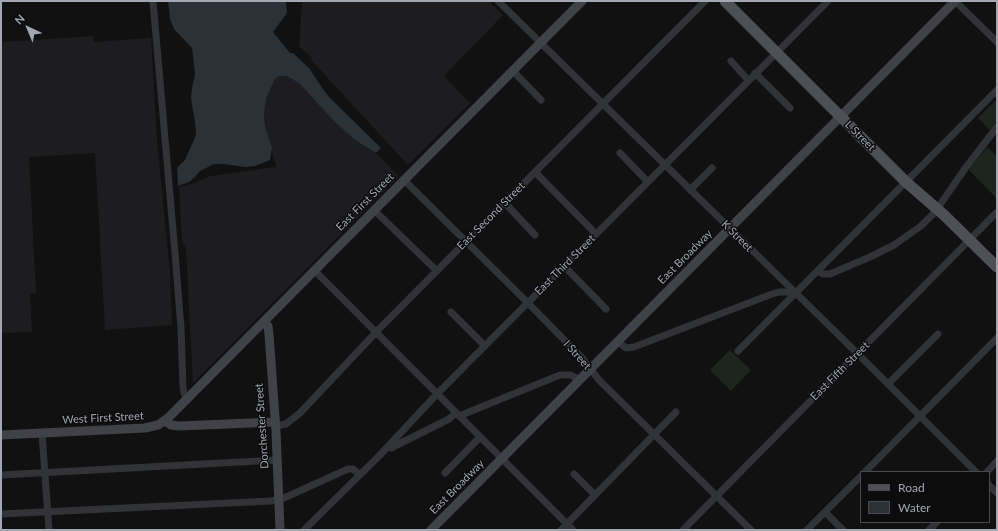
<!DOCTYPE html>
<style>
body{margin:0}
#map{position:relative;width:998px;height:531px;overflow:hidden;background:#111112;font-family:Lato,sans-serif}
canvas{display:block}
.frame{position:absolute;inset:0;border:2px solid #a3a7b2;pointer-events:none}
.legend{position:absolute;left:860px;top:471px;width:130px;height:52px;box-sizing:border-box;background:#0c0c0d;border:1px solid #484a4f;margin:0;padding:5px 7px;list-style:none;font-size:12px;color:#a3a7b2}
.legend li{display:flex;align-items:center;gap:8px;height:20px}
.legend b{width:20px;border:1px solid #484a4f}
.north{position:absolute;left:8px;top:8px;width:40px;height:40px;-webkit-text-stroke:3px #0c0c0d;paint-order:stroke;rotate:316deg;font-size:11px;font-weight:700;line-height:16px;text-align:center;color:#a3a7b2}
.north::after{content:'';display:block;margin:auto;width:14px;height:18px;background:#a3a7b2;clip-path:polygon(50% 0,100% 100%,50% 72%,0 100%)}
</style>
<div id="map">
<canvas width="998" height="531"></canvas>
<div class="frame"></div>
<ul class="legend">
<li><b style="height:5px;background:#4e5056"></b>Road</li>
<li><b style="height:11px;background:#2a3137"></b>Water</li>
</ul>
<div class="north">N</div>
</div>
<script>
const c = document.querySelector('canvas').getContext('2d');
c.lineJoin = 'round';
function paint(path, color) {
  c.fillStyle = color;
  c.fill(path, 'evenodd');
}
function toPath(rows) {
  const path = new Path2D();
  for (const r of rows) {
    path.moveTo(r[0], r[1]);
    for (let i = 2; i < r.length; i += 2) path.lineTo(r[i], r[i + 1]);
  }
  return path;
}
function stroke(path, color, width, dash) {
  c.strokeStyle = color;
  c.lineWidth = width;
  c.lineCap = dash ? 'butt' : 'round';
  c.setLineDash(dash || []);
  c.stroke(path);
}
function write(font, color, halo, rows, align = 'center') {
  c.font = font + ' Lato,sans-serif';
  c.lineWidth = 3;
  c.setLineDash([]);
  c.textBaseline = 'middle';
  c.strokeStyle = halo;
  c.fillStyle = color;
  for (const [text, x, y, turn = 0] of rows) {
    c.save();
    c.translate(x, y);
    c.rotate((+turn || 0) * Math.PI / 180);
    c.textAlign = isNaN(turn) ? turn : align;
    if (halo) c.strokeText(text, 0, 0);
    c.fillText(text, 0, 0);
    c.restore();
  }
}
const built = toPath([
 [302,1,489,1,503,15,444,76,470,103,408,165,312,61,311,57,299,46],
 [93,36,94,42,151,38,157,140,170,272,172,325,105,330,95,153,29,157,36,293,30,294,32,332,1,333,1,42],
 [282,76,287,76,300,84,355,140,376,153,399,176,193,383,186,249,182,241,179,187,195,183,210,176,276,167,264,118,266,98,270,87,274,81,277,77]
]);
const green = toPath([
 [997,99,997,120,990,130,978,118],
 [987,147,997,156,997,199,969,170],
 [730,350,751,370,731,391,710,370]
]);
const water = toPath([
 [168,1,286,1,287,13,273,32,290,53,293,53,310,69,316,79,328,96,381,148,376,153,355,140,332,119,300,84,287,76,282,76,277,77,274,81,266,98,265,107,264,118,266,129,272,148,270,160,255,166,245,167,224,164,214,164,200,171,195,177,189,182,178,186,177,168,185,160,196,135,195,122,191,98,192,88,195,75,194,64,192,48,174,29,170,19]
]);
const minor = toPath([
 [153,1,175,253,181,328,183,387,184,393,188,399],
 [498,1,858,354,976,472],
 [955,1,997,42],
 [731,61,748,80],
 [513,71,541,100],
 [755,73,790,108],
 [620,153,648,182],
 [535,172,596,234],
 [404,180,528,303,582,358,599,380,751,530],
 [690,190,712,168],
 [505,203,535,235],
 [374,210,437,271],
 [564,266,606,309],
 [314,270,573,530],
 [818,271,823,274,830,274,870,257,894,245,921,226,935,212,964,170,997,127],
 [451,312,485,346],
 [618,342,626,348,634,347,772,294,779,292,795,292],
 [738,351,997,90],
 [888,384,938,334],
 [459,416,560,375,571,375,580,380],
 [275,426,286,424,300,413,380,328,705,1],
 [42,433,49,530],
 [391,448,449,419,456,413],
 [865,472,997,338],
 [987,472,997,461],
 [445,473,480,437],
 [574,474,595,495],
 [1,475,277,460],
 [989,485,997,493],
 [825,512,843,530],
 [1,514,271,501,284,498,348,469,353,469,360,475],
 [304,530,379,456,437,394,828,1],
 [561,530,676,412],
 [683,530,997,212],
 [807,530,861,476],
 [929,530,937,522]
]);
const secondary = toPath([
 [264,321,268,326,269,334,276,431,280,530],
 [165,421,171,425,179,426,274,422],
 [1,435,145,428,158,425,168,418,582,1],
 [431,530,955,1]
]);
const primary = toPath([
 [725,1,906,182,944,215,997,267]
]);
const streetNames = [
 ["L Street",860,136,45],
 ["East First Street",365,202,-45],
 ["East Second Street",491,216,-45],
 ["K Street",737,236,45],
 ["East Broadway",685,257,-45],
 ["East Third Street",565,265,-45],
 ["I Street",577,355,48],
 ["East Fifth Street",840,371,-45],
 ["West First Street",103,418,-3],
 ["Dorchester Street",262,426,-94],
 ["East Broadway",457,487,-45]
];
paint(built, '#1d1d1f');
paint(green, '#1d251e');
paint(water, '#2a3137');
stroke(minor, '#323337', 7);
stroke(secondary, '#404247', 9);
stroke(primary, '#4e5056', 11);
write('11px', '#a3a7b2', '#0c0c0d', streetNames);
</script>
